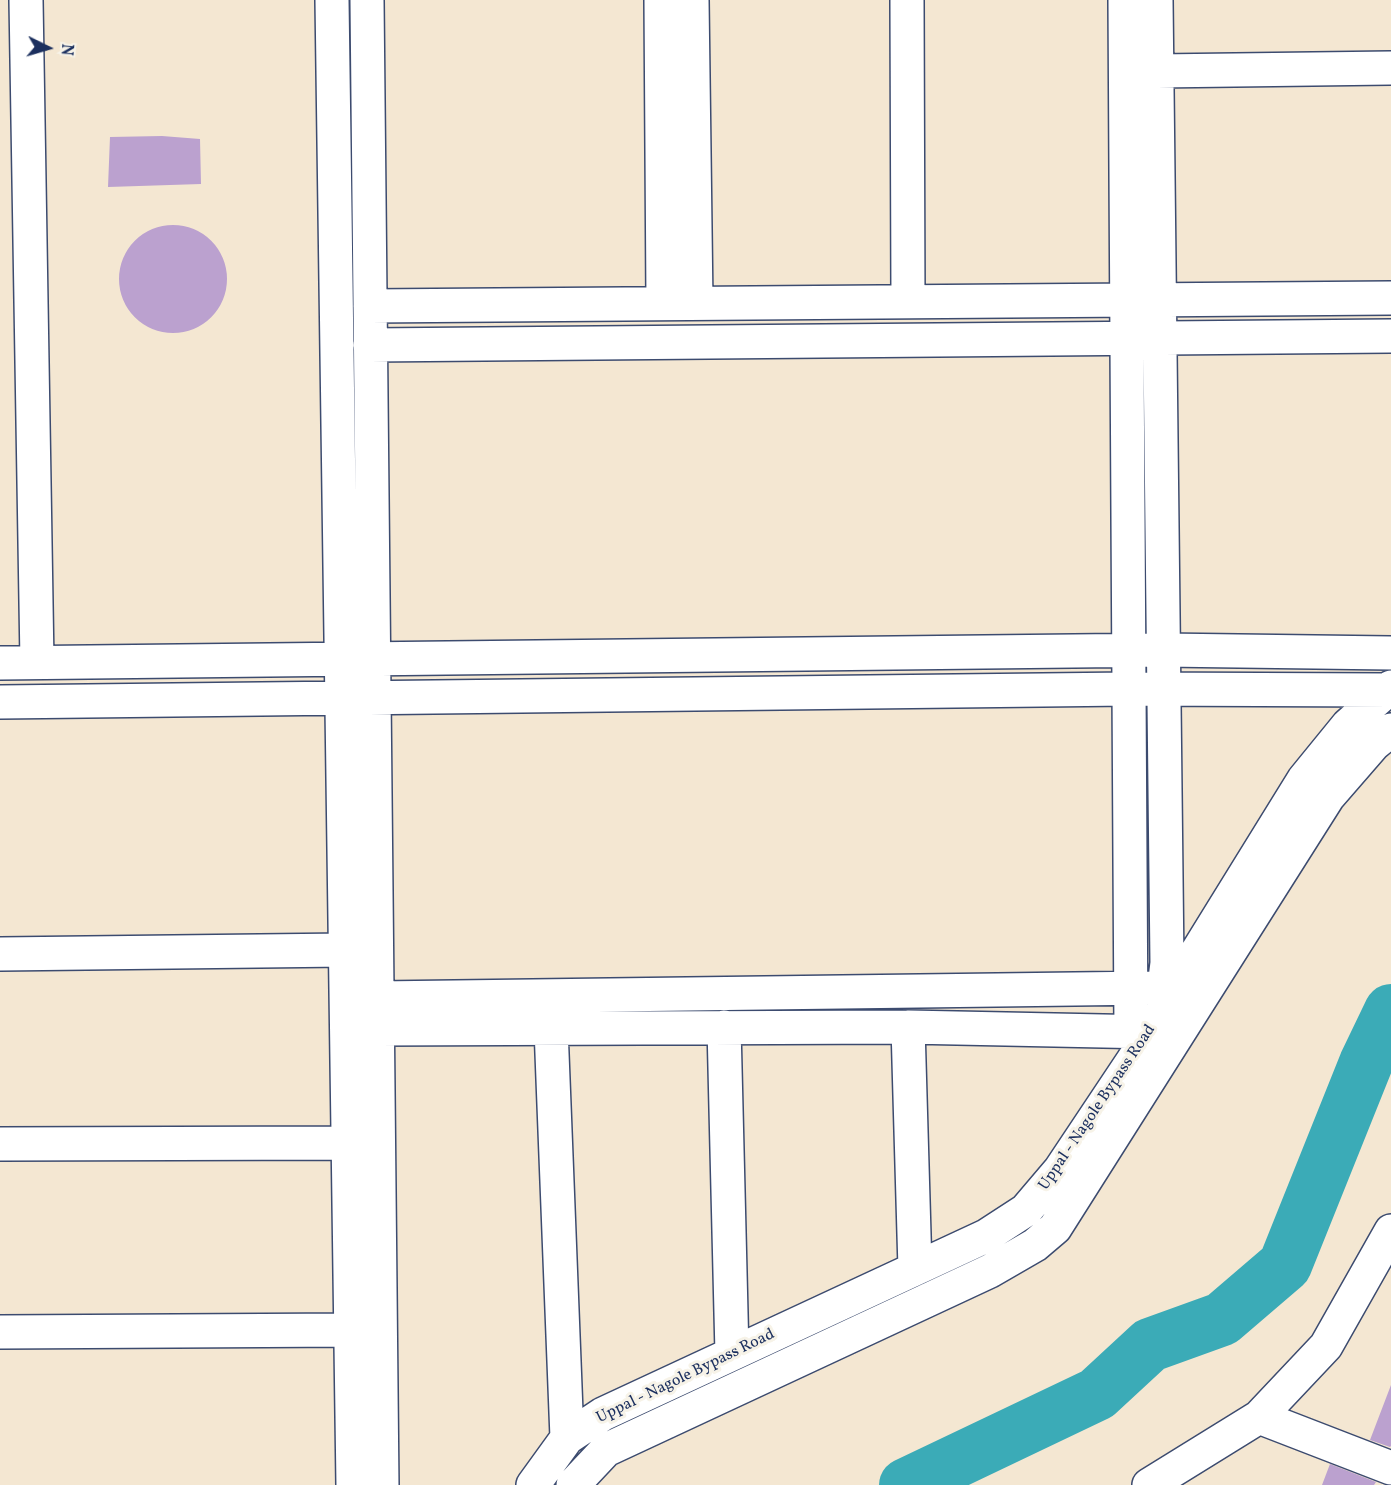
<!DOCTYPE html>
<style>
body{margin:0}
#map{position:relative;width:1391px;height:1485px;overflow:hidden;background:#f4e7d2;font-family:Vollkorn,serif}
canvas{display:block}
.north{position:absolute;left:18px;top:18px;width:60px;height:60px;-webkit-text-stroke:4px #f7f3e8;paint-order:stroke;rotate:95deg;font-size:16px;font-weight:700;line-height:24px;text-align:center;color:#1b2f5e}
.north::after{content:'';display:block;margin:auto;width:21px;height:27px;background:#1b2f5e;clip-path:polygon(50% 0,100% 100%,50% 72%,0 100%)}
</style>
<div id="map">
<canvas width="1391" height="1485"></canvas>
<div class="north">N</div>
</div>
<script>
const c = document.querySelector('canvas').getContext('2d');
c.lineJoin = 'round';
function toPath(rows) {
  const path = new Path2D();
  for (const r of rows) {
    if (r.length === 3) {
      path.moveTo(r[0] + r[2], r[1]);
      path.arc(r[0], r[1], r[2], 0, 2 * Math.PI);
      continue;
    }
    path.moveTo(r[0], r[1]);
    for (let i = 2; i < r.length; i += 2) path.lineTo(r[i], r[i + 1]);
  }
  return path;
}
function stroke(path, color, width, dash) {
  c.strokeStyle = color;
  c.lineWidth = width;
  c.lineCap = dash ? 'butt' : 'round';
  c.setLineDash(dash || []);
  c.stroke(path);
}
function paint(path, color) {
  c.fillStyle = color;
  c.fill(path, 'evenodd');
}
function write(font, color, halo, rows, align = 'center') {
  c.font = font + ' Vollkorn,serif';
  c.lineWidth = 6;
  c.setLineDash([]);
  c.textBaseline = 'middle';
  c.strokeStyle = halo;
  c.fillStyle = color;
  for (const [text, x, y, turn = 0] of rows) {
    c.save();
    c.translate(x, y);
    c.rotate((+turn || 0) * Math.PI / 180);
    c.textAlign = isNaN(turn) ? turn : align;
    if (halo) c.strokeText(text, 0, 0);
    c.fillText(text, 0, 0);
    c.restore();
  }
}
const river = toPath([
 [906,1485,1097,1394,1150,1345,1222,1319,1285,1265,1366,1063,1391,1011]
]);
const building = toPath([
 [162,136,200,139,201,184,108,187,110,137],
 [173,279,54],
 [1391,1385,1391,1446,1390,1447,1370,1440],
 [1330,1464,1376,1482,1374,1485,1322,1485]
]);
const minor = toPath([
 [26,0,37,662],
 [332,0,353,1485],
 [367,0,382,1485],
 [661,0,663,303],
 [692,0,696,303],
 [907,0,908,302],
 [1125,0,1131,1032],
 [1156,0,1167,963,1164,987],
 [1157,71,1391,68],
 [370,306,1391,298],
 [370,345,1391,336],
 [0,663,1163,650,1391,653],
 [0,702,1129,689,1391,690],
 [0,954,346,950],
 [377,998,1152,988],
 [724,1027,732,1354],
 [908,1027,915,1269],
 [551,1028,567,1438],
 [377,1029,908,1027,1152,1032],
 [0,1144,349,1143],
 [0,1332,351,1330],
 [1259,1417,1391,1468],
 [533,1485,567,1438,603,1414,986,1236,1026,1210,1060,1170,1152,1032,1176,986,1304,779,1348,725,1391,687],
 [573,1485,606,1450,990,1271,1035,1245,1055,1228,1328,797,1374,744,1391,730],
 [1149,1485,1259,1417,1326,1346,1391,1231]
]);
const streetNames = [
 ["Uppal - Nagole Bypass Road",1098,1108,-56],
 ["Uppal - Nagole Bypass Road",686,1377,-26]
];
stroke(river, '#3babb7', 54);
paint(building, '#bba1cf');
stroke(minor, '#3c4b6f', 36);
stroke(minor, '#fff', 33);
write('16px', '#1b2f5e', '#f7f3e8', streetNames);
</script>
